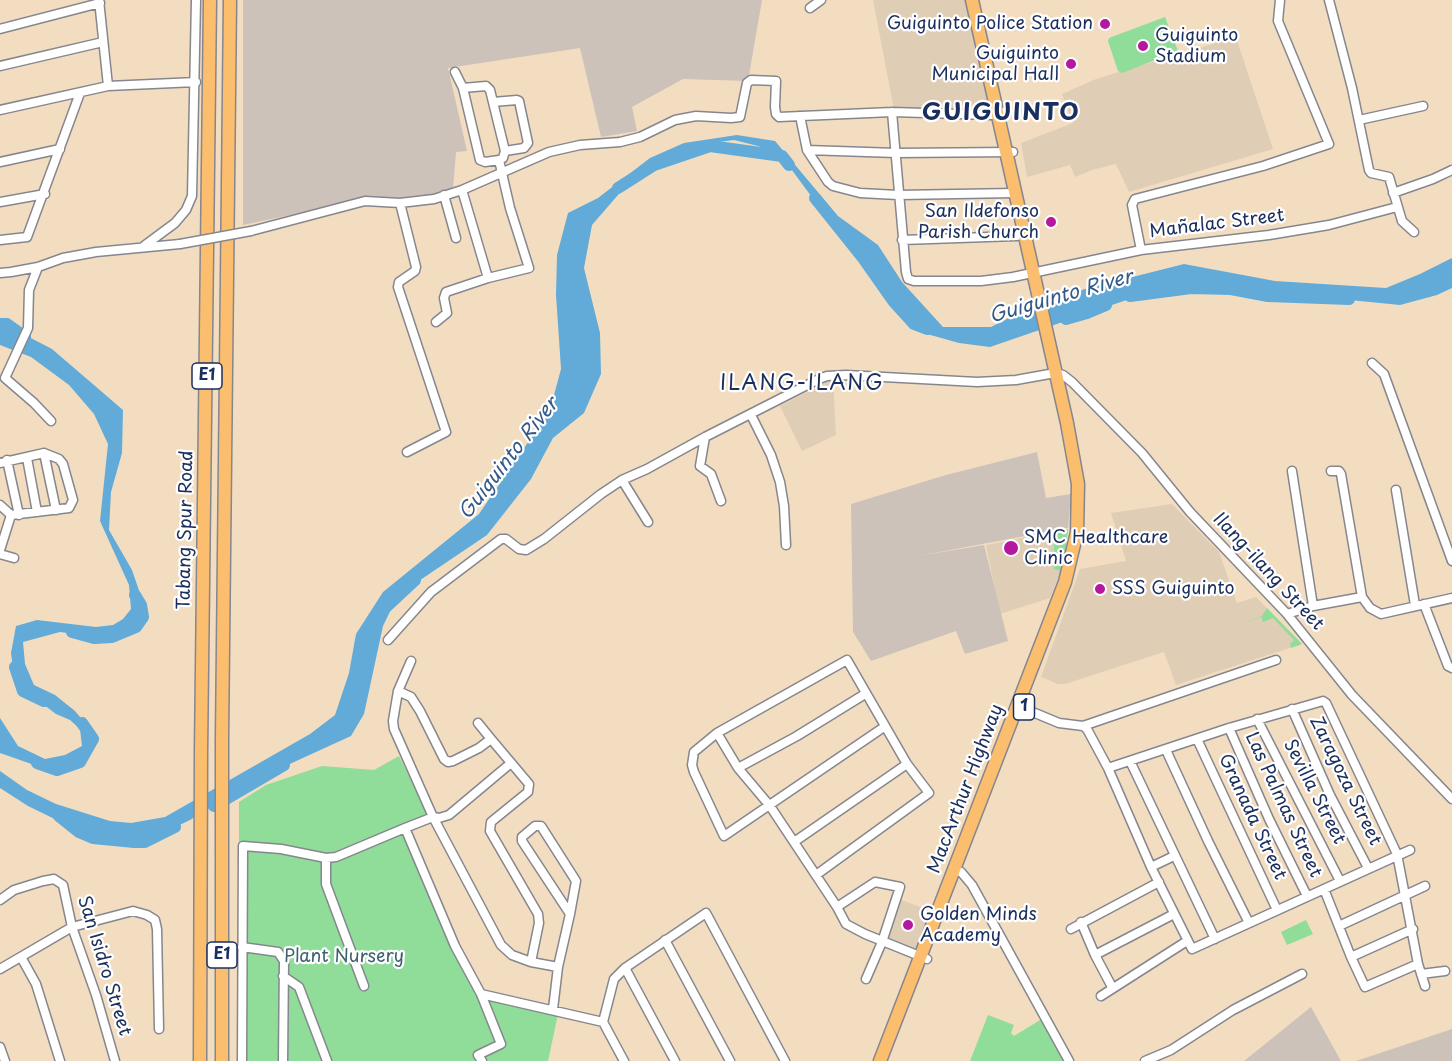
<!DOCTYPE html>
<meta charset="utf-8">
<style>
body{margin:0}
canvas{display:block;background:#f2ddc0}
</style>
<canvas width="1452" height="1061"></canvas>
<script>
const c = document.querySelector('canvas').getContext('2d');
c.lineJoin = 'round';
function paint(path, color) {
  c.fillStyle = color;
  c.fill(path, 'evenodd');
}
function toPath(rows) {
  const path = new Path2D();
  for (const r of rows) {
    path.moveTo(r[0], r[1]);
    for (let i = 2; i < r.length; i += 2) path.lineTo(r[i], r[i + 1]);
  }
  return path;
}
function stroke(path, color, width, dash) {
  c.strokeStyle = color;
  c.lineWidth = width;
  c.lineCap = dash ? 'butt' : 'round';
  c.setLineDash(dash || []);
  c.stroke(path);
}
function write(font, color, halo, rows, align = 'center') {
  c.font = font + ' "Playpen Sans",sans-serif';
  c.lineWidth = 4.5;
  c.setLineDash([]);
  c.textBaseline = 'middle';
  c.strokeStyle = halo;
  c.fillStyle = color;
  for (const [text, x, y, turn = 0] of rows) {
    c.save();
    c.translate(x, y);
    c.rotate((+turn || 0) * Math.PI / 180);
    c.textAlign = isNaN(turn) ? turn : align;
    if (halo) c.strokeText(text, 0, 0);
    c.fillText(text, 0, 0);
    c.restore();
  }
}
const built = toPath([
 [873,0,965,0,990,113,895,115],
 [1236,37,1273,149,1129,192,1116,164,1092,170,1075,177,1070,165,1027,177,1021,143,1073,123,1062,94,1096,79],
 [833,379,836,435,802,451,780,406],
 [1172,504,1219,552,1237,603,1256,597,1302,644,1176,685,1164,652,1065,684,1058,684,1041,677,1080,569,1126,561,1111,513],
 [1068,529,1064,564,1050,598,1000,614,986,545],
 [899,899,931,911,917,951,885,939]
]);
const industrial = toPath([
 [243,0,762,0,748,81,683,79,632,107,637,131,601,137,580,48,448,68,467,151,456,152,453,189,404,201,366,199,243,225],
 [1037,452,1046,498,1071,494,1068,528,918,556,984,545,1008,641,965,654,956,631,871,661,853,632,851,504,946,475],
 [1311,1007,1341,1061,1244,1061],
 [1452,1029,1452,1061,1356,1061]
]);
const green = toPath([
 [1165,17,1178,51,1122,73,1118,71,1108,41,1109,38],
 [1068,529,1064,564,1061,571,1054,569,1054,532],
 [1267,608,1302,644,1291,648,1290,644,1294,640,1273,618,1263,622,1261,617,1244,623,1262,616],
 [399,756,428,814,399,827,478,997,558,1014,548,1061,239,1061,239,802,266,785,322,766,374,770],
 [1306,920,1313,934,1287,945,1281,932],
 [988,1015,1014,1025,1011,1033,1014,1036,1045,1017,1069,1061,970,1061]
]);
const water = toPath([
 [737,135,775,141,838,216,878,245,902,282,943,327,991,327,1024,310,1085,289,1184,264,1275,281,1386,288,1420,274,1452,258,1452,288,1437,295,1400,305,1198,285,1144,294,990,347,959,343,920,332,872,268,852,236,814,200,783,158,758,146,734,140,702,144,631,180,592,225,584,268,600,333,601,374,584,413,553,438,531,479,487,535,398,595,383,626,364,714,351,736,259,778,190,820,161,834,138,839,113,840,69,826,28,806,0,788,0,771,27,790,56,804,110,821,131,823,165,817,310,734,335,715,349,673,356,634,383,592,479,514,550,410,561,369,556,295,557,255,568,213,598,198,650,158,684,143],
 [0,322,52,349,123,410,122,453,111,492,109,530,132,570,144,605,133,627,117,635,99,637,60,632,23,642,25,664,34,685,55,695,75,711,91,730,90,743,84,756,65,769,40,767,0,753,0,718,18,746,45,759,65,755,82,746,80,729,70,720,56,714,31,695,14,676,11,653,16,626,37,620,96,627,113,625,123,619,131,609,129,585,100,521,108,444,94,414,69,385,31,357,0,345]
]);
const river = toPath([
 [618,188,654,165,710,146,782,156,789,165],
 [815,198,863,258,894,302,914,324,927,329],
 [1130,296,1191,288,1231,289,1268,296,1349,299],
 [1066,319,1087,313,1106,305],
 [0,324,7,324,25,337],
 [386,607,415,580],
 [72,632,94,638,112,637,136,627,143,617,141,605,135,595],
 [15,667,23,691,44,701],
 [37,763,57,770,80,762,93,739,82,723],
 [214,806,284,765],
 [59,816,79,832,93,838,134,842,145,842,175,827]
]);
const minor = toPath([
 [99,0,108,86],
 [1329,0,1352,88,1369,170,1371,173,1389,177,1402,221,1414,232],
 [810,8,821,0],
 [0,29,100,3],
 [0,66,103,42],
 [455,72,463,88,480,160,485,162,499,160,503,158,505,151,490,90,486,86,463,88],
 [493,102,517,100,519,101,528,143,524,148,505,151],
 [0,110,108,86,196,82],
 [892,112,906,272,908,279,914,281,981,281,1013,277,1141,250,1269,235,1329,225,1397,207],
 [800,116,807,150,828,182,833,186,860,193,898,195,1015,193],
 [1359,120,1423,106],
 [807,150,896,153,1013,152],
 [0,162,60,149],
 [462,190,488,278],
 [1393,193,1433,179,1452,170],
 [444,195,456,238],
 [0,202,45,194],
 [400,203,416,267,415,271,399,282,398,287,446,432,407,452],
 [251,231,365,201,400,203,434,199,462,190,549,152,580,145,620,142,640,137,675,120,696,116,731,118,740,117,747,83,751,80,776,81,775,107,776,114,779,117,892,112,991,115,1004,112],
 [0,240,27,237,80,93],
 [902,240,1016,236,1031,234],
 [144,246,175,223,186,210,192,196,196,0],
 [1141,250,1132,205,1135,199,1263,166,1329,144,1278,21,1280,0],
 [38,267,29,290,28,328,5,378,34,403,51,421],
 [0,273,11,272,38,267,63,258,96,252,180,244],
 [436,322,447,313,444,298,446,292,488,278,529,268,510,208,499,160],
 [1372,363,1384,374,1452,561],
 [751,415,771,455,780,482,784,506,786,545],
 [705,437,700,466,711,474,721,501],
 [44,453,56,510],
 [27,458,37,512],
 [7,460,19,515],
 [0,463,44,453,59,459,63,464,73,500,69,508,11,515,0,550],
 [1292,471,1313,606],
 [1331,471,1339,471,1341,474,1362,597],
 [622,480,648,522],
 [1396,490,1415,605],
 [0,505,11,515],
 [0,554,14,558],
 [1424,604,1448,666,1452,668],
 [1287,614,1313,606,1362,597,1370,608,1381,614,1452,598],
 [388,640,431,592,501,539,506,539,519,549,526,550,544,539,601,494,622,480,647,469,705,437,819,379,827,376,846,375,977,382,1016,380,1055,373,1063,375,1072,382,1142,453,1190,512,1287,614,1352,695,1452,799],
 [398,691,411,661],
 [1018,706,1059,723,1083,726,1276,660],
 [1292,709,1330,795,1368,868],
 [1257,719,1340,881],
 [478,723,491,739,529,784,528,792,491,822,490,831,538,914,539,923,531,962,512,955,501,945,433,817,394,729,393,721,398,691,411,697,420,711,444,759,448,762,453,761,479,748,491,739],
 [1083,726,1087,729,1108,768,1151,867,1192,949,1410,850],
 [1229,728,1269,819,1307,896],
 [717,733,738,768,770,806,837,907,846,924,865,934,927,959],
 [1197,739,1277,910],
 [1166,750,1208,841,1249,923],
 [1130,761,1215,939],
 [738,768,797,736,865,694],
 [1108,768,1229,728,1323,701,1326,703,1397,854,1418,964,1425,986],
 [405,828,433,817,439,818,449,815,511,763],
 [794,842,907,764],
 [326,858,326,884,364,986],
 [1151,867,1174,856],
 [953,870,961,872,972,885,1069,1061],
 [816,875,929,793,907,764,847,660,717,733,694,752,692,765,694,772,724,836,884,727],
 [1324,889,1351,957,1365,987,1418,964],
 [0,900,14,890,43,881,54,879,63,885,72,927,96,995,115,1061],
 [837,907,875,882,900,887,882,942,866,979],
 [1081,922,1095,955,1112,987],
 [1339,926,1425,886],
 [1071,929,1159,882],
 [665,940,730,1061],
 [242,947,278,952,284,961,283,1061],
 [1095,955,1174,914],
 [21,957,36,984,60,1061],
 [1351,957,1413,929],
 [531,962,558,967],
 [625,968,675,1061],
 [0,969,72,927,133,911,147,915,155,920,157,929,159,1029],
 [1421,974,1445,971],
 [283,976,299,987,327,1061],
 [481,994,501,1044,478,1055,482,1061],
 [1101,996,1187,941],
 [553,1009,558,967,570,914,576,881,541,826,535,826,522,837,522,841,570,914],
 [0,1047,5,1061],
 [242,1061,243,846,281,849,326,858,336,857,405,828,455,946,481,994,603,1022],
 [624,1061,603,1022,614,979,625,968,706,913,785,1061],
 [1145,1061,1171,1050,1233,1010,1302,974]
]);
const highway = toPath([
 [200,1061,201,751,210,0],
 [222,1061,222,738,230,0],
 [880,1061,1065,582,1077,532,1078,484,1067,423,972,0]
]);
const minorBridge = toPath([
 [180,244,251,231]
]);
const markers = [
 [1105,24,6,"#b5179e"],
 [1143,46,6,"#b5179e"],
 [1071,64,6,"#b5179e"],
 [1051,222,6,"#b5179e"],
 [1011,548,8,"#b5179e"],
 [1100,589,6,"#b5179e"],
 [908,925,6,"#b5179e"]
];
const shields = [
 [207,376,30],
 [1024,707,21],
 [222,955,30]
];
const shieldNames = [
 ["E1",207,376],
 ["1",1024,707],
 ["E1",222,955]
];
const poiNames = [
 ["Guiguinto Police Station",1093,24,"right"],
 ["Guiguinto",1155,36],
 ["Stadium",1155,57],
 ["Guiguinto",1059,54,"right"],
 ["Municipal Hall",1059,75,"right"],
 ["San Ildefonso",1039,212,"right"],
 ["Parish Church",1039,233,"right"],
 ["SMC Healthcare",1024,538],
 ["Clinic",1024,559],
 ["SSS Guiguinto",1112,589],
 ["Golden Minds",920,915],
 ["Academy",920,936]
];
const streetNames = [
 ["Mañalac Street",1217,224,-7],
 ["Tabang Spur Road",186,530,-89],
 ["Ilang-ilang Street",1268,572,47],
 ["Zaragoza Street",1345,781,64],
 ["MacArthur Highway",966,789,-69],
 ["Sevilla Street",1314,792,63],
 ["Las Palmas Street",1283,805,65],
 ["Granada Street",1252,817,65],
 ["San Isidro Street",104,966,73]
];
const parkNames = [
 ["Plant Nursery",344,957]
];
const waterNames = [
 ["Guiguinto River",1061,297,-16],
 ["Guiguinto River",509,459,-52]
];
const quarterNames = [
 ["ILANG-ILANG",802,384]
];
const districtNames = [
 ["GUIGUINTO",1001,113]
];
paint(built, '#e0cdb5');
paint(industrial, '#ccc2b9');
paint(green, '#90dc99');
paint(water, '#62abd9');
stroke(river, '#62abd9', 12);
stroke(minor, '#86868f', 11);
stroke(highway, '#86868f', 15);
stroke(minor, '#fff', 8);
stroke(highway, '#fbbd6e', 12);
stroke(minorBridge, '#86868f', 11, []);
stroke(minorBridge, '#fff', 8);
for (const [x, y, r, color] of markers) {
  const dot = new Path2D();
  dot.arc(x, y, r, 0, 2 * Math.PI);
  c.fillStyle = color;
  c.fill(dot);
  stroke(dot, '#fff', 2);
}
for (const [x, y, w] of shields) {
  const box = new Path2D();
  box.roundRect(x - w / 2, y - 13, w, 26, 4.5);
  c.fillStyle = '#fff';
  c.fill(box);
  stroke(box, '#1b2f5e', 1.5);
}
write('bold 16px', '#1b2f5e', null, shieldNames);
write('18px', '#1b2f5e', '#fff', poiNames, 'left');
write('18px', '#1b2f5e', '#fff', streetNames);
write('18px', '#3e6370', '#fff', parkNames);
write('italic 20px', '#345a89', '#fff', waterNames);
c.letterSpacing = '1.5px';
write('21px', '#1b2f5e', '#fff', quarterNames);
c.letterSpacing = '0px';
c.letterSpacing = '1.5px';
write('bold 24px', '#1b2f5e', '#fff', districtNames);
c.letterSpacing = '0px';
</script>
